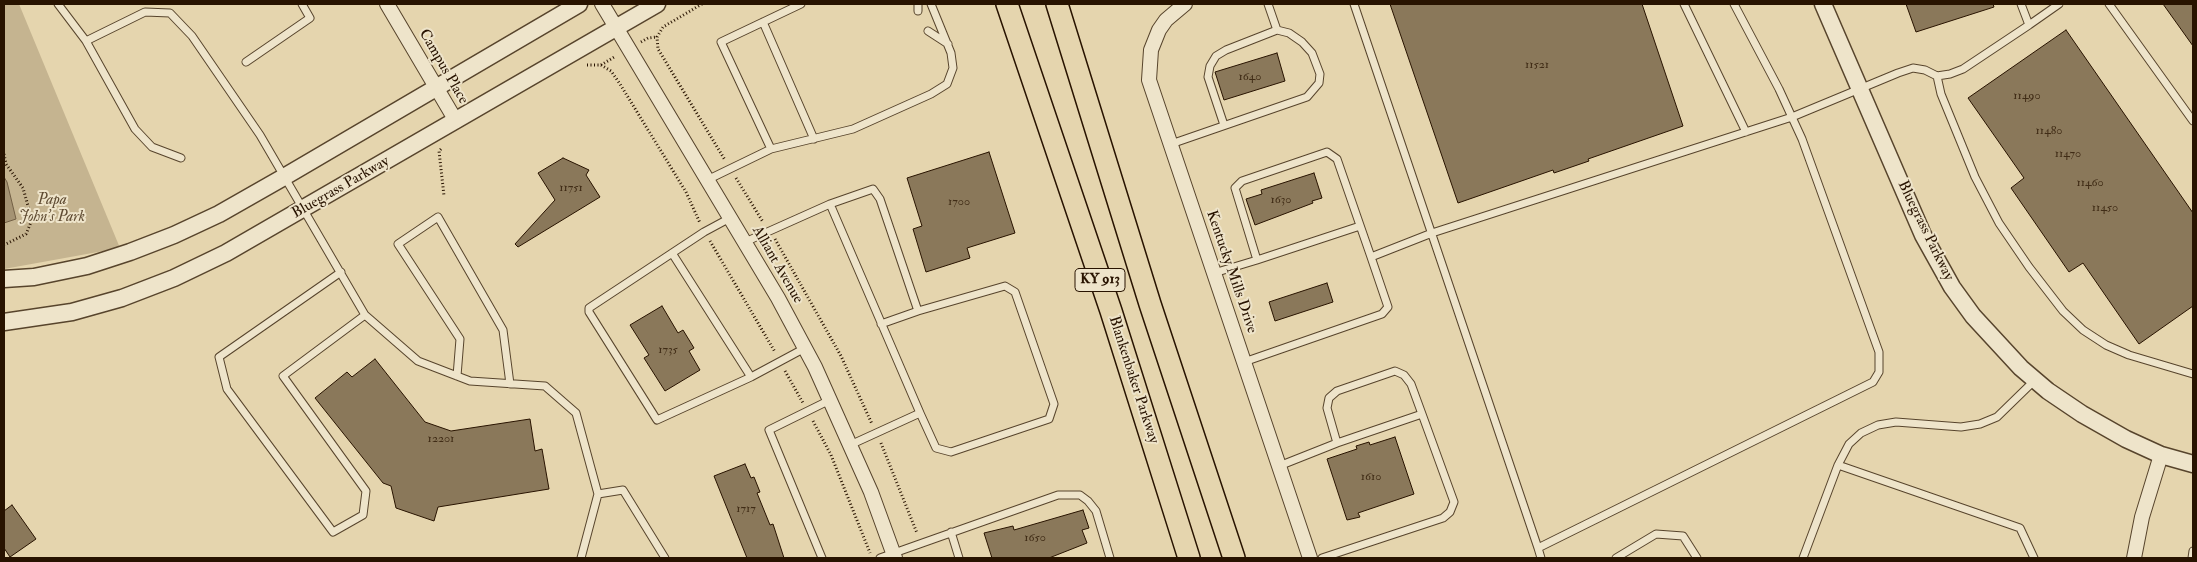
<!DOCTYPE html>
<style>
body{margin:0}
#map{position:relative;width:2197px;height:562px;overflow:hidden;background:#e5d5ae;font-family:"IM FELL Double Pica",serif}
canvas{display:block}
.frame{position:absolute;inset:0;border:5px solid #281300;pointer-events:none}
</style>
<div id="map">
<canvas width="2197" height="562"></canvas>
<div class="frame"></div>
</div>
<script>
const c = document.querySelector('canvas').getContext('2d');
c.lineJoin = 'round';
function paint(path, color) {
  c.fillStyle = color;
  c.fill(path, 'evenodd');
}
function toPath(rows) {
  const path = new Path2D();
  for (const r of rows) {
    path.moveTo(r[0], r[1]);
    for (let i = 2; i < r.length; i += 2) path.lineTo(r[i], r[i + 1]);
  }
  return path;
}
function stroke(path, color, width, dash) {
  c.strokeStyle = color;
  c.lineWidth = width;
  c.lineCap = dash ? 'butt' : 'round';
  c.setLineDash(dash || []);
  c.stroke(path);
}
function write(font, color, halo, rows, align = 'center') {
  c.font = font + ' "IM FELL Double Pica",serif';
  c.lineWidth = 4;
  c.setLineDash([]);
  c.textBaseline = 'middle';
  c.strokeStyle = halo;
  c.fillStyle = color;
  for (const [text, x, y, turn = 0] of rows) {
    c.save();
    c.translate(x, y);
    c.rotate((+turn || 0) * Math.PI / 180);
    c.textAlign = isNaN(turn) ? turn : align;
    if (halo) c.strokeText(text, 0, 0);
    c.fillText(text, 0, 0);
    c.restore();
  }
}
const green = toPath([
 [4,4,19,4,120,248,4,269]
]);
const water = toPath([
 [4,177,7,182,16,219,4,223,4,177]
]);
const building = toPath([
 [1390,4,1642,4,1683,126,1588,159,1589,161,1554,173,1553,170,1458,203,1390,4],
 [1906,4,1993,4,1994,7,1916,32,1906,4],
 [2163,4,2193,4,2193,46,2163,4],
 [2066,30,2193,213,2193,306,2139,344,2083,263,2069,272,2011,188,2024,178,1968,98,2066,30],
 [1277,53,1285,81,1224,100,1215,72,1277,53],
 [989,152,1015,233,967,248,970,258,926,272,913,229,922,226,907,178,989,152],
 [563,158,589,170,586,175,600,197,518,247,515,244,555,200,538,173,563,158],
 [1314,173,1322,198,1312,201,1313,203,1255,225,1246,199,1262,194,1261,190,1314,173],
 [1327,283,1333,302,1275,321,1269,302,1327,283],
 [662,306,678,333,683,330,694,348,689,351,700,370,665,391,644,358,649,355,630,325,662,306],
 [375,359,425,422,451,431,530,419,535,451,542,449,549,489,438,507,434,521,396,508,391,486,383,483,315,398,347,372,352,377,375,359],
 [1395,437,1414,494,1358,513,1360,517,1347,520,1327,459,1357,449,1356,446,1369,442,1370,445,1395,437],
 [745,464,751,478,754,477,760,492,757,493,770,525,773,524,784,558,747,558,714,476,745,464],
 [12,505,36,539,10,557,4,548,4,511,12,505],
 [1083,510,1089,528,1082,530,1087,543,1049,558,992,558,984,533,1013,526,1014,530,1083,510]
]);
const path = toPath([
 [702,4,663,27,657,37,658,49,725,160],
 [641,42,648,38,657,37],
 [587,65,601,65,611,71,620,84,686,192,700,223],
 [601,65,616,56],
 [441,149,439,151,444,196],
 [4,154,6,164,23,188,32,220,26,234,4,245],
 [736,178,763,222],
 [775,239,841,356,872,424],
 [710,241,775,352],
 [785,371,803,403],
 [813,421,831,455,870,553],
 [881,443,917,533]
]);
const service = toPath([
 [58,4,86,41,145,12,170,13,192,36,260,135,365,315,418,361,470,381,545,386,576,413,598,494,581,558],
 [1268,4,1277,30],
 [1354,4,1538,548,1873,382,1879,372,1879,352,1802,139,1779,89,1734,4],
 [1684,4,1746,132],
 [2109,4,2193,121],
 [918,11,918,4],
 [763,22,814,139],
 [2029,25,2059,4],
 [928,31,948,44],
 [86,41,135,129,152,147,181,158],
 [246,62,310,18,302,4],
 [1937,76,1941,94,1975,177,1999,223,2029,267,2063,311,2083,330,2106,345,2129,355,2193,374],
 [1171,144,1307,97,1319,83,1320,74,1312,53,1302,42,1289,33,1277,30,1226,50,1216,56,1210,66,1208,77,1224,125],
 [771,149,721,42,801,4],
 [707,180,771,149,853,129,931,94,947,84,953,68,951,53,931,4],
 [730,218,704,232,589,308,589,312,657,420,751,377,805,348],
 [745,242,830,204],
 [672,253,751,377],
 [1257,260,1360,226],
 [341,272,219,357,227,389,333,532,363,515,366,491,283,376,365,315],
 [1214,273,1257,260,1235,188,1242,181,1327,152,1337,159,1371,257],
 [881,324,918,311],
 [1244,362,1382,314,1388,307,1371,257,1432,233,1792,117,1898,73,1913,68,1925,70,1937,76,1950,74,1963,69,2029,25,2021,4],
 [457,376,460,339,398,244,438,217,503,330,510,384],
 [850,445,920,413,830,204,873,189,880,199,918,311,1005,286,1015,292,1054,404,1049,419,951,452,936,448,920,413],
 [1838,465,2020,528,2034,558],
 [1279,466,1337,443],
 [598,494,623,490,665,558],
 [951,532,959,558],
 [1538,548,1541,558],
 [822,558,769,430,830,400],
 [880,558,1058,495,1080,495,1088,501,1096,511,1110,558],
 [1322,558,1443,518,1450,512,1454,502,1422,414,1411,384,1404,375,1395,371,1337,391,1329,398,1327,408,1337,443,1422,414],
 [1616,558,1656,534,1683,536,1697,558],
 [1803,558,1838,465,1849,444,1861,433,1878,425,1896,422,1961,427,1980,424,1997,417,2035,380],
 [2192,558,2193,551]
]);
const minor = toPath([
 [387,4,456,121],
 [602,4,778,298,815,367,871,492,895,558],
 [1185,4,1166,20,1159,30,1151,50,1149,80,1310,558],
 [2134,558,2142,517,2161,455]
]);
const tertiary = toPath([
 [1823,4,1923,235,1952,287,1973,316,2021,368,2048,391,2082,414,2126,439,2161,455,2193,464],
 [4,279,34,277,87,266,130,252,174,235,219,214,284,177,579,4],
 [4,322,72,312,122,298,174,278,226,253,657,4]
]);
const primary = toPath([
 [1007,4,1111,311,1189,558],
 [1057,4,1150,304,1234,558]
]);
const numberNames = [
 ["11521",1537,65],
 ["1640",1250,77],
 ["11490",2027,96],
 ["11480",2049,131],
 ["11470",2068,154],
 ["11460",2090,183],
 ["11751",571,188],
 ["1630",1281,200],
 ["1700",959,202],
 ["11450",2105,208],
 ["1735",668,350],
 ["12201",441,439],
 ["1610",1371,477],
 ["1717",746,509],
 ["1650",1035,538]
];
const shields = [
 [1100,280,50]
];
const shieldNames = [
 ["KY 913",1100,280]
];
const streetNames = [
 ["Campus Place",443,67,60],
 ["Bluegrass Parkway",341,188,-30],
 ["Bluegrass Parkway",1925,231,64],
 ["Alliant Avenue",777,265,60],
 ["Kentucky Mills Drive",1231,272,71],
 ["Blankenbaker Parkway",1133,380,72]
];
const parkNames = [
 ["Papa",52,201],
 ["John's Park",52,218]
];
paint(green, '#c5b490');
paint(water, '#a59373');
stroke(water, '#736045', 1);
paint(building, '#8a785a');
stroke(building, '#281300', 1);
stroke(service, '#57442c', 9);
stroke(minor, '#57442c', 16);
stroke(tertiary, '#57442c', 19);
stroke(primary, '#281300', 24);
stroke(path, '#281300', 3, [1, 2.5]);
stroke(service, '#eee4ca', 7);
stroke(minor, '#eee4ca', 14);
stroke(tertiary, '#eee4ca', 16);
stroke(primary, '#e5d5ae', 21);
write('12px', '#402c16', null, numberNames);
for (const [x, y, w] of shields) {
  const box = new Path2D();
  box.roundRect(x - w / 2, y - 11.5, w, 23, 4);
  c.fillStyle = '#eee4ca';
  c.fill(box);
  stroke(box, '#281300', 1);
}
write('bold 14px', '#281300', null, shieldNames);
write('15px', '#281300', '#eee4ca', streetNames);
write('italic 15px', '#5f4b32', '#eee4ca', parkNames);
</script>
